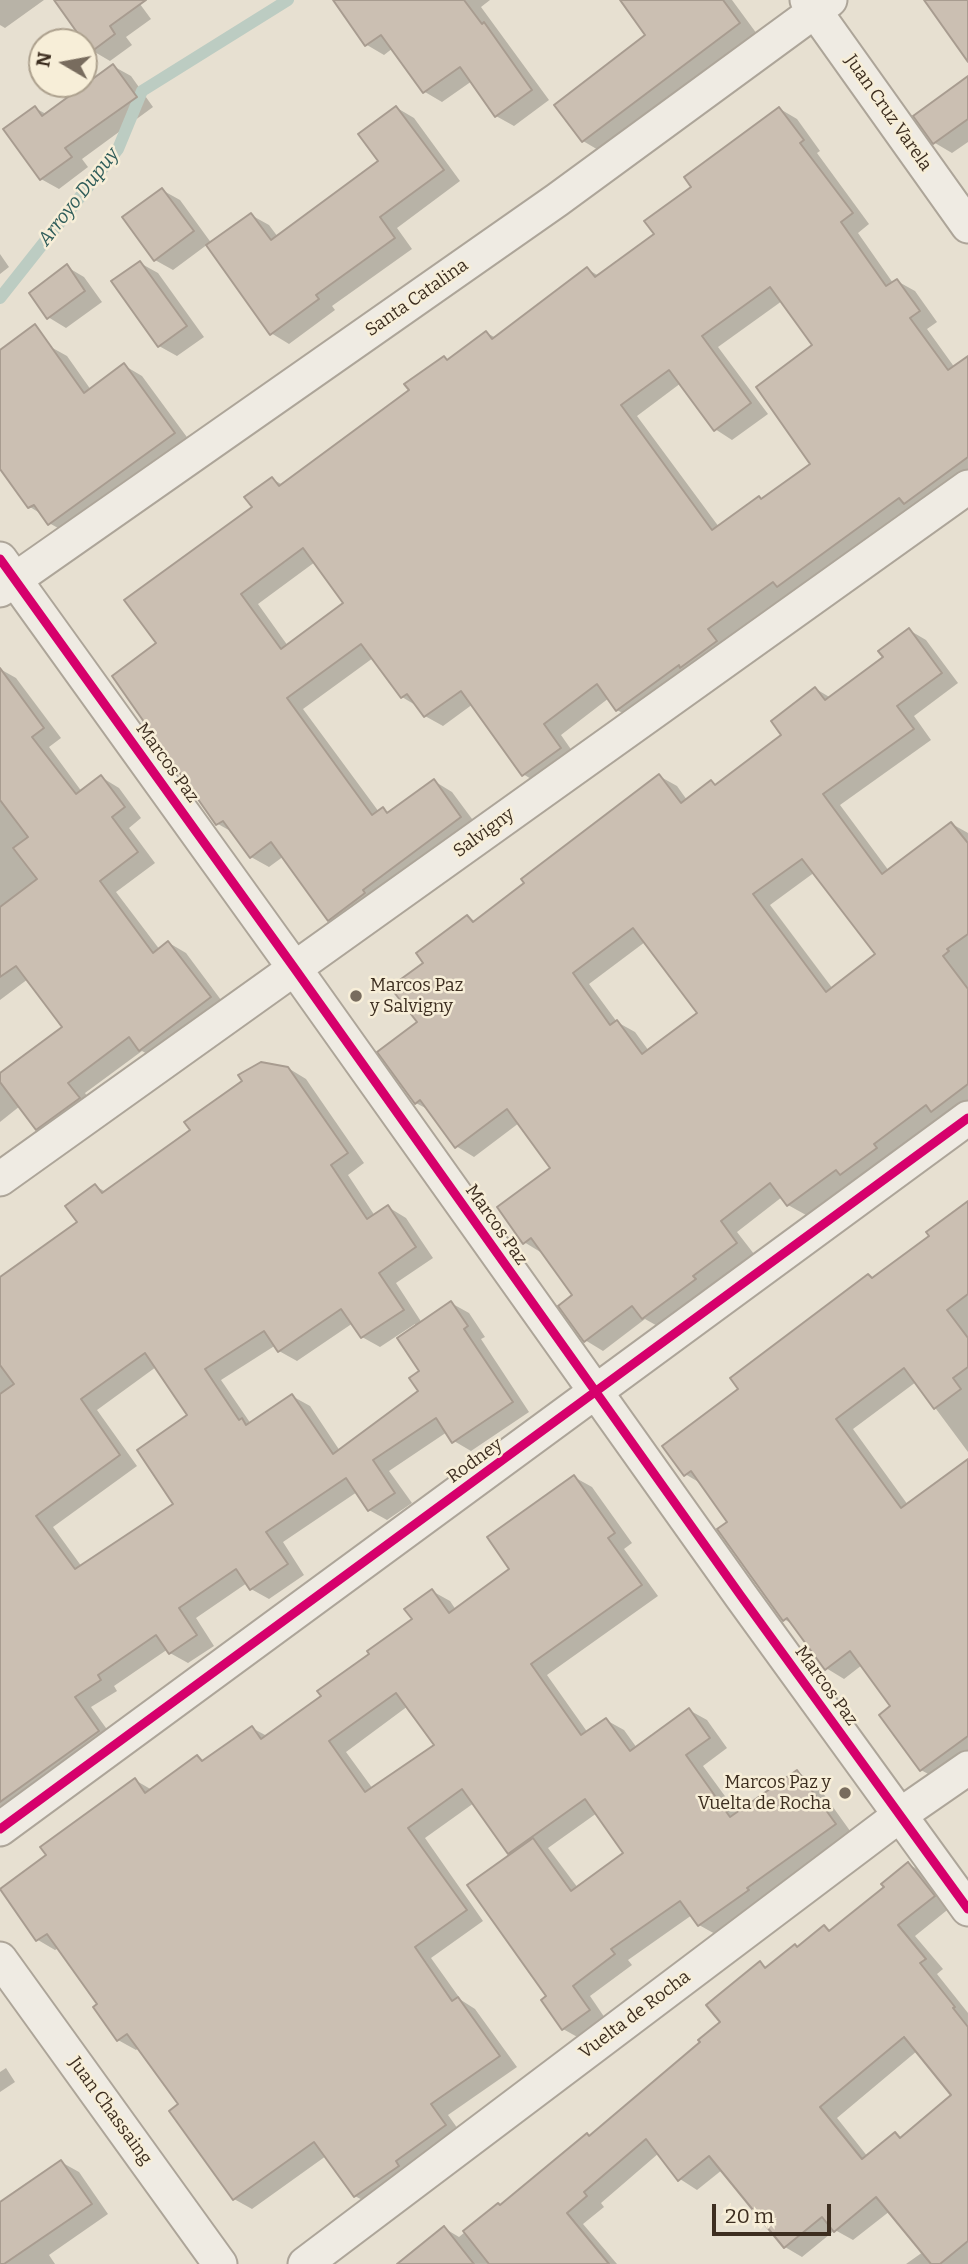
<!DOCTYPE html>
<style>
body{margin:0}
#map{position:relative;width:968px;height:2264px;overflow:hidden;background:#e7e0d1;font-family:Bitter,serif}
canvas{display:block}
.north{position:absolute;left:28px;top:28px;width:70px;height:70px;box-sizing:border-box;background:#f7eed8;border:2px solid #ada18e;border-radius:50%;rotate:280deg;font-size:19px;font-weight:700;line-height:28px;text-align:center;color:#3d2e20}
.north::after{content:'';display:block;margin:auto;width:24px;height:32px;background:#786c5e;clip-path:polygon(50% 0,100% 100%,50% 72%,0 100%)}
.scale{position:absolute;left:712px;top:2204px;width:119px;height:32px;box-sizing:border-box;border:4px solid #3d2e20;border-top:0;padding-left:9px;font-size:21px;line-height:24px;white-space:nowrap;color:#3d2e20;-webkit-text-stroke:5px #f7eed8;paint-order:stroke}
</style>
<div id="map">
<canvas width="968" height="2264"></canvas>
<div class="north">N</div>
<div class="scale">20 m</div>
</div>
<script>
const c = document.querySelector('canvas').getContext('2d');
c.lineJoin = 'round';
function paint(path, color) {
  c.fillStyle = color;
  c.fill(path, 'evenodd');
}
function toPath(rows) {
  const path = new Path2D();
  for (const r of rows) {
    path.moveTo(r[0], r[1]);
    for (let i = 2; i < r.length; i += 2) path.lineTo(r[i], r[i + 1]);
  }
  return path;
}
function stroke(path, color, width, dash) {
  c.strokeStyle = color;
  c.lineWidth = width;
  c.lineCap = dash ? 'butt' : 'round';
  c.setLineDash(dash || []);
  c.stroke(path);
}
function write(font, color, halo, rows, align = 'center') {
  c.font = font + ' Bitter,serif';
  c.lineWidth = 5;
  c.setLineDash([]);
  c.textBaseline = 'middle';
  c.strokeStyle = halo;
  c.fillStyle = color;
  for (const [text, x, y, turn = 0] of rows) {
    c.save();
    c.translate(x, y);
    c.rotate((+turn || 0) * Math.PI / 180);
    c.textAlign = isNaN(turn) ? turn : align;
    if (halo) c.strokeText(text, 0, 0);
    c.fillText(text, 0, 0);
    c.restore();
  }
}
const shadow = toPath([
 [0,0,44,0,5,28,0,25],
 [56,0,137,0,151,19,126,37,132,45,110,61,93,51],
 [340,0,490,0,481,7,549,100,514,126,496,116,472,81,442,102,425,92,393,48,384,55,367,45],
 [622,0,732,0,757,34,600,151,583,141,648,36],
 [113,66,131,76,153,107,82,159,88,167,59,189,41,179,35,108,46,114],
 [968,79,968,142,952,153,935,143,916,116],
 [397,108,414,118,460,181,397,228,412,249,332,306,335,310,289,344,271,333,208,244,173,270,155,260,162,190,180,200,212,244,251,215,269,225,278,237,380,162],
 [780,109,797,119,820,151,817,153,869,224,858,233,893,283,897,281,915,291,937,322,927,329,955,368,968,358,968,480,796,596,790,593,724,640,733,652,635,720,617,710,609,698,561,735,577,758,541,785,523,774,473,704,443,726,425,716,417,706,402,697,373,658,303,709,379,812,383,809,390,813,434,781,452,792,478,827,347,930,329,919,284,856,269,867,251,857,234,833,218,824,158,644,254,508,272,479,283,485,411,391,444,358,449,361,487,333,496,338,587,269,599,276,656,234,693,187],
 [782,301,815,345,812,464,763,500,759,498,719,527,637,416,681,383,715,429,732,440,768,414,718,347],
 [315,562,345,604,288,646,258,604],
 [0,254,9,267,0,274],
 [140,263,158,273,204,337,177,356,159,346],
 [67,267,84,277,102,302,66,328,48,317],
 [49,346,67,356,91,390,125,366,142,376,192,444,67,533,49,523,43,515,30,507,0,457,0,382],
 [909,630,926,640,958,683,914,716,931,740,840,805,889,871,952,824,968,833,968,1107,950,1121,942,1116,891,1155,859,1184,852,1181,806,1215,788,1205,782,1197,737,1232,754,1254,710,1287,712,1290,661,1328,645,1319,603,1351,585,1340,575,1296,542,1253,524,1242,553,1168,519,1123,474,1157,456,1146,431,1111,416,1103,419,1022,425,963,468,917,476,922,659,776,677,786,687,800,711,782,717,786,783,736,816,689,831,698,885,657],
 [815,872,878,955,833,989,770,905],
 [645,942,699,1014,649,1051,635,1032,617,1022,589,984],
 [0,669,16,678,61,738,49,747,82,792,101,777,119,788,141,818,129,828,155,863,116,892,160,950,169,943,186,953,227,1008,158,1060,142,1051,85,1093,96,1109,55,1139,37,1129,20,1106,0,1122,0,1075,64,1027,28,979,0,1000],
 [288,1068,306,1079,364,1163,348,1175,375,1216,388,1207,406,1218,433,1258,396,1283,422,1323,451,1303,469,1313,485,1337,481,1339,529,1412,471,1451,454,1441,447,1432,389,1471,412,1503,387,1520,369,1510,357,1492,283,1542,304,1575,269,1599,251,1589,247,1583,196,1618,214,1646,188,1663,170,1653,168,1649,114,1686,117,1691,91,1707,116,1742,0,1825,0,1280,79,1223,95,1186,106,1192],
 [353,1323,362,1337,380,1347,415,1324,421,1372,420,1391,340,1451,310,1406,292,1396,251,1424,221,1380,276,1345,279,1351,297,1361],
 [156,1367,189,1416,175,1504,82,1567,53,1527,137,1466,97,1410],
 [968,1203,968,1452,916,1382,853,1429,908,1505,968,1461,968,1759,939,1780,921,1770,893,1706,862,1665,844,1679,826,1668,794,1625,784,1619,729,1523,702,1484,685,1474,740,1389,874,1279,932,1237],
 [574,1477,592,1487,632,1543,624,1549,658,1596,547,1675,588,1733,606,1720,624,1730,637,1748,689,1710,707,1720,727,1748,703,1766,738,1814,797,1772,815,1782,853,1835,717,1935,699,1925,692,1915,628,1960,632,1965,590,1996,607,2021,581,2039,563,2029,549,1996,513,1855,474,1803,425,1838,483,1921,431,1958,461,2000,475,2009,517,2067,448,2115,463,2136,373,2206,355,2196,326,2156,252,2209,234,2199,180,2105,139,2048,136,2050,118,2040,99,2005,59,1948,55,1950,38,1940,49,1856,135,1780,152,1790,197,1757,205,1761,252,1728,267,1736,324,1697,414,1620,432,1591,450,1601,456,1610,512,1570],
 [408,1706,436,1746,373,1789,346,1752],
 [597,1813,626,1853,578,1888,548,1848],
 [908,1864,926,1874,951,1907,915,1936,943,1969,937,1974,968,2013,968,2264,906,2264,923,2252,890,2211,853,2240,835,2230,802,2257,785,2247,722,2170,697,2190,680,2179,659,2153,601,2203,604,2207,583,2224,617,2264,411,2264,444,2228,459,2237,498,2205,501,2206,590,2137,702,2042,722,2022,760,1963,768,1968,798,1949,825,1927,832,1931,886,1887],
 [917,2051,954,2095,902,2138,896,2135,868,2157,837,2118],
 [6,2068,15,2082,0,2092,0,2072],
 [61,2162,79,2172,108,2214,49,2255,55,2264,0,2264,0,2204]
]);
const stream = toPath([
 [0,298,118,149,142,91,288,0]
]);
const building = toPath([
 [54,0,146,0,110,26,115,34,91,52,54,0],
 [333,0,464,0,482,24,484,22,532,90,495,117,460,67,423,93,381,35,365,46,333,0],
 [620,0,723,0,740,23,582,142,554,105,645,35,620,0],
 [924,0,968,0,968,62,924,0],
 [113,64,137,97,65,148,72,157,40,180,3,129,35,106,42,116,113,64],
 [968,76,968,119,933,144,913,116,968,76],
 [396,106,444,170,380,217,395,238,316,295,319,299,270,335,206,245,251,213,271,240,378,161,358,134,396,106],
 [779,107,804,140,800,143,853,213,841,222,886,286,897,279,920,311,910,318,948,370,968,356,968,457,904,504,899,498,777,587,773,582,708,629,717,641,680,668,679,665,616,711,597,684,544,724,561,748,522,776,461,691,424,717,407,694,401,698,361,644,287,698,372,815,383,807,387,813,434,779,461,817,363,890,365,893,328,921,271,842,250,858,223,821,216,825,112,676,156,643,124,600,252,507,244,497,272,477,279,486,409,390,404,384,444,356,447,360,486,331,492,339,587,267,595,277,654,234,644,221,691,187,684,177,779,107],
 [770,287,812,345,756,387,810,464,761,499,759,496,712,530,621,405,669,370,714,431,751,403,702,336,770,287],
 [303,548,343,603,281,649,241,594,303,548],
 [162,188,194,231,154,261,122,217,162,188],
 [140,261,187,326,158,347,111,281,140,261],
 [67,264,85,291,47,319,29,293,67,264],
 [35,324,84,393,124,363,175,433,48,525,34,505,28,508,0,469,0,350,35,324],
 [909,628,942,673,897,706,914,729,823,794,882,874,951,822,968,843,968,934,947,949,949,951,943,956,968,989,968,1084,931,1112,926,1105,874,1144,877,1148,840,1175,836,1170,787,1206,770,1183,721,1221,737,1243,693,1276,696,1279,642,1319,632,1306,584,1342,558,1306,572,1295,531,1238,523,1244,497,1207,550,1168,507,1109,455,1148,420,1100,415,1104,377,1052,417,1022,390,987,423,963,416,953,467,915,473,922,524,883,521,879,659,774,681,803,711,780,715,785,781,735,771,721,815,687,825,700,883,657,878,651,909,628],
 [802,859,875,954,826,992,753,894,802,859],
 [633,928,697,1013,642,1054,617,1020,610,1025,573,973,633,928],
 [0,668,44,728,32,737,76,794,101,775,125,807,112,817,138,852,100,881,153,953,168,941,211,997,139,1051,129,1037,68,1083,80,1098,36,1130,0,1082,0,1073,62,1027,16,966,0,977,0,907,37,879,13,848,28,837,0,800,0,668],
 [261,1062,288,1067,348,1153,331,1165,367,1219,388,1205,416,1247,379,1273,404,1310,361,1338,341,1309,278,1352,264,1331,205,1369,239,1420,242,1418,246,1425,292,1394,333,1454,418,1391,409,1378,419,1371,397,1338,451,1301,468,1326,464,1329,513,1402,452,1443,436,1418,373,1460,395,1493,368,1511,346,1478,266,1532,288,1564,250,1590,236,1569,179,1608,197,1635,169,1654,156,1635,98,1675,101,1680,75,1697,99,1731,0,1802,0,1394,14,1384,0,1365,0,1277,77,1222,65,1206,95,1184,102,1193,190,1130,184,1122,242,1081,238,1075,261,1062],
 [145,1353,187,1415,137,1450,173,1504,75,1569,36,1516,120,1455,81,1399,145,1353],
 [968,1201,968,1294,947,1310,968,1338,968,1367,953,1378,961,1389,934,1409,904,1368,836,1419,901,1508,968,1459,968,1736,920,1771,879,1715,890,1706,850,1651,825,1670,787,1618,783,1621,717,1529,727,1522,691,1471,684,1476,662,1446,738,1389,730,1378,868,1274,872,1278,929,1236,926,1232,968,1201],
 [574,1475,615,1533,608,1538,642,1585,531,1664,581,1735,606,1718,630,1751,689,1708,710,1738,686,1755,730,1817,797,1770,836,1824,747,1888,749,1890,698,1926,680,1901,611,1949,615,1954,573,1986,590,2010,562,2030,541,2000,546,1996,467,1885,533,1838,571,1891,623,1853,585,1799,508,1854,462,1789,408,1828,467,1910,415,1947,452,2001,458,1997,500,2056,431,2104,446,2125,396,2161,399,2166,354,2197,314,2142,233,2200,169,2111,178,2104,127,2034,117,2041,93,2007,97,2004,47,1934,36,1941,0,1889,46,1855,40,1847,135,1778,145,1793,197,1755,202,1761,252,1726,261,1739,321,1696,317,1691,369,1654,367,1651,412,1619,404,1609,432,1589,449,1613,509,1569,487,1537,574,1475],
 [396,1693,434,1745,365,1792,329,1741,396,1693],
 [908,1862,935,1896,898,1925,926,1959,920,1963,955,2007,953,2008,968,2027,968,2241,940,2264,931,2264,876,2197,834,2232,822,2217,784,2248,709,2156,678,2181,646,2139,584,2192,587,2196,567,2213,609,2264,489,2264,463,2231,498,2203,500,2205,587,2133,589,2136,700,2042,698,2040,720,2022,706,2005,760,1961,765,1968,795,1944,797,1947,824,1925,829,1931,884,1887,881,1884,908,1862],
 [904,2037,951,2095,900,2138,895,2132,862,2159,820,2107,904,2037],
 [61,2160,92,2204,4,2264,0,2264,0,2202,61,2160],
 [444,2226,474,2264,397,2264,444,2226]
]);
const minor = toPath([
 [807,0,968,226],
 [0,559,295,969,741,1596,968,1909],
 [0,590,557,200,830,0],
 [0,1179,968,487],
 [0,1829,968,1118],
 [0,1959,220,2264],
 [305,2264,900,1815,968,1768]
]);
const cycleway = toPath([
 [0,559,295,969,741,1596,968,1909],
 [0,1829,968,1118]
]);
const markers = [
 [356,996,7,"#786c5e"],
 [845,1793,7,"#786c5e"]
];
const streetNames = [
 ["Juan Cruz Varela",888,113,55],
 ["Santa Catalina",417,298,-35],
 ["Marcos Paz",167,763,54],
 ["Salvigny",484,833,-36],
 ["Marcos Paz",496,1225,55],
 ["Rodney",475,1461,-36],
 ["Marcos Paz",826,1686,54],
 ["Vuelta de Rocha",635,2015,-37],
 ["Juan Chassaing",110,2111,54]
];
const poiNames = [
 ["Marcos Paz",370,986],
 ["y Salvigny",370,1007],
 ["Marcos Paz y",831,1783,"right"],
 ["Vuelta de Rocha",831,1804,"right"]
];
const waterNames = [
 ["Arroyo Dupuy",79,197,-52]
];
paint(shadow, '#0003');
stroke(stream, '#bcccc2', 12);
paint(building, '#cbbfb2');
stroke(building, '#a89c90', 2);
stroke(minor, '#ada599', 37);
stroke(minor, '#efebe3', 33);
stroke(cycleway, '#d6006c', 9);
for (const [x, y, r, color] of markers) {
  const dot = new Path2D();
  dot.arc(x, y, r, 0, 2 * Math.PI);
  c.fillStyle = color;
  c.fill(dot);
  stroke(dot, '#f7eed8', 2.5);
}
write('18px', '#3d2e20', '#f7eed8', streetNames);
write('18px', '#3d2e20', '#f7eed8', poiNames, 'left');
write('italic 19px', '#2f5d5a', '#f7eed8', waterNames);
</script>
